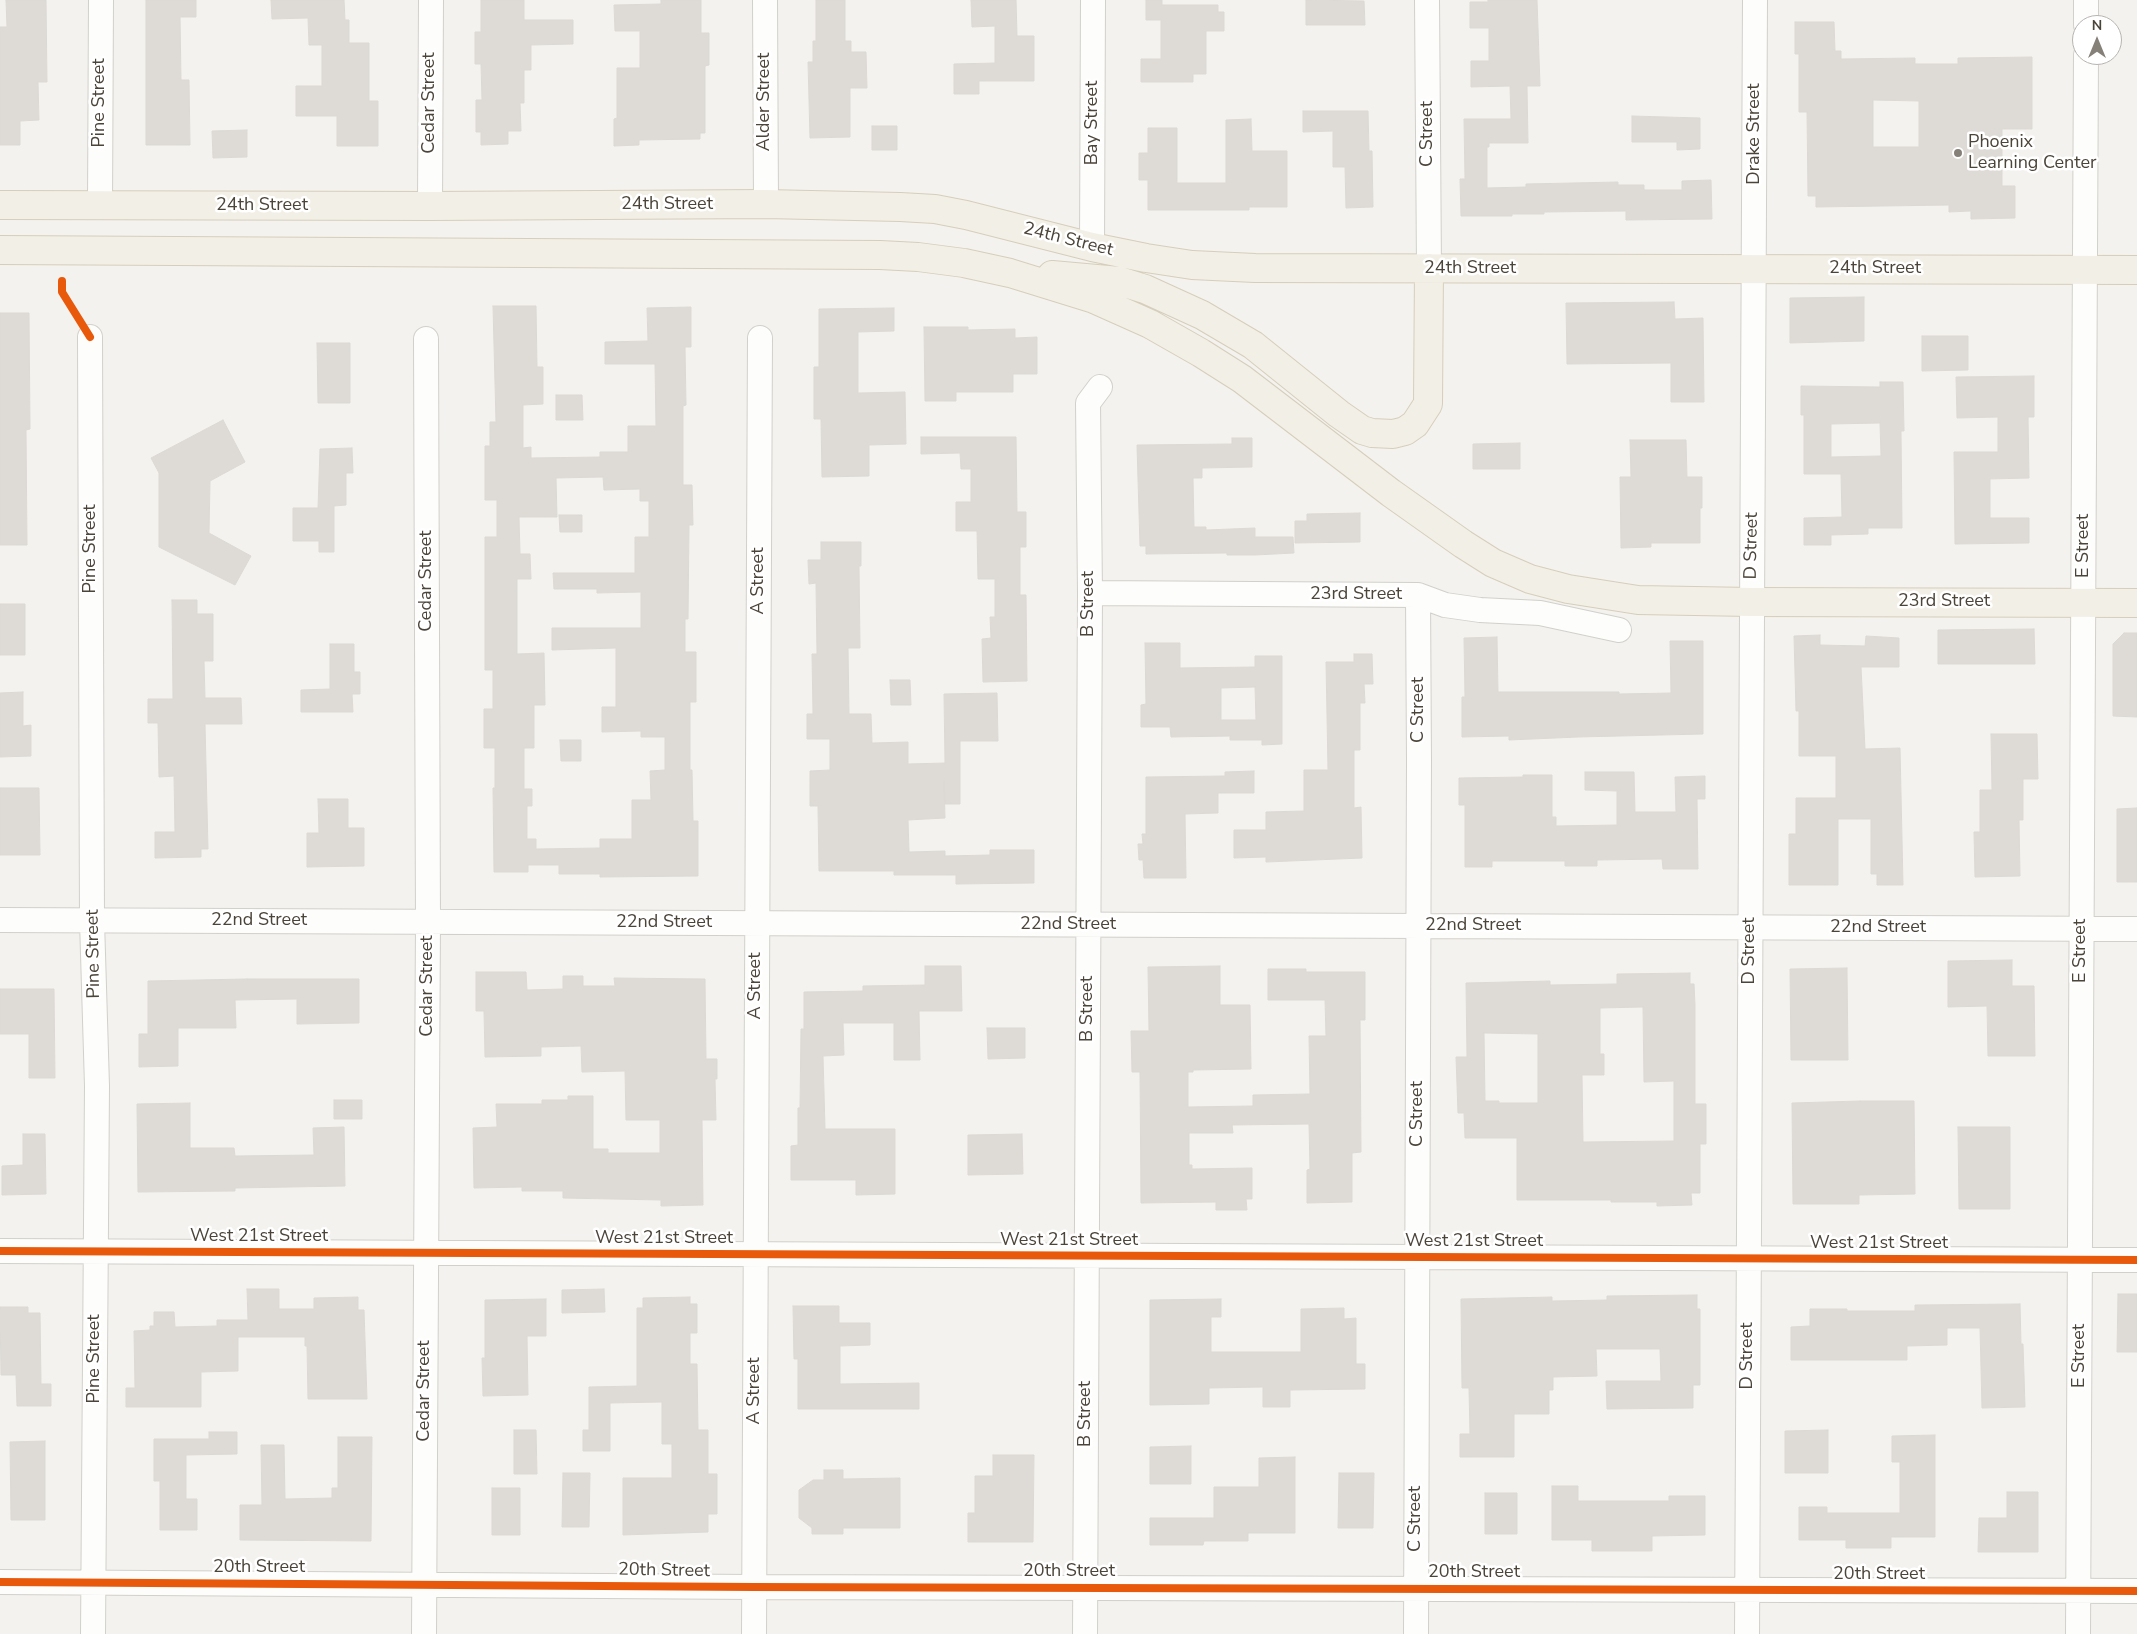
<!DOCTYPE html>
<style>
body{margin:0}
#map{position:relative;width:2137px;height:1634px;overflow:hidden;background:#f4f2ee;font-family:"Nunito Sans",sans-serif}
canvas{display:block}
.north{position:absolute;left:2072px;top:15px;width:50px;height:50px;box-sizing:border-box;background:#fff;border:1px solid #b7b4b0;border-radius:50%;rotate:0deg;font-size:14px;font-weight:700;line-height:20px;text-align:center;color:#4b4439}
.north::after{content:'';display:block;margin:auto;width:18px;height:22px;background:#868178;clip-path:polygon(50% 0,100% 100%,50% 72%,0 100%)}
</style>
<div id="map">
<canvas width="2137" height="1634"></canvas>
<div class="north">N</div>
</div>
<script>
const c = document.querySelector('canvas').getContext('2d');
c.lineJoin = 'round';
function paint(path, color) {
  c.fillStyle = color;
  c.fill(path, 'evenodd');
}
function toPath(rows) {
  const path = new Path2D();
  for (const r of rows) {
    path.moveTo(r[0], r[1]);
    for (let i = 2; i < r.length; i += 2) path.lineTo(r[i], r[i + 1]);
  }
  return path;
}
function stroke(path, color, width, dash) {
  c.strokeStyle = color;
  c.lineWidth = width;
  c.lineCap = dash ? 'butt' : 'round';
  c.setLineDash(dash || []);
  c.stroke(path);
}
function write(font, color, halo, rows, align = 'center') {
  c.font = font + ' "Nunito Sans",sans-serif';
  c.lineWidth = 5;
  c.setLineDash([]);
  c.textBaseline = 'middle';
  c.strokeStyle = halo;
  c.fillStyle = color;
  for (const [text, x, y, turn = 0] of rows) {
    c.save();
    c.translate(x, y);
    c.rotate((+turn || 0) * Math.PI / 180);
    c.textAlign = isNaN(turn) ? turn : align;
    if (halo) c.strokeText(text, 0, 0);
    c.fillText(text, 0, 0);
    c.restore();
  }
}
const building = toPath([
 [6,0,46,0,47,82,38,82,39,120,20,121,20,145,0,145,0,27,7,27,6,0],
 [146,0,196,0,196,17,180,17,181,80,189,80,190,145,146,145,146,0],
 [271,0,344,0,345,20,349,20,349,43,369,43,369,101,378,101,378,146,337,146,337,116,296,116,296,86,322,86,322,45,309,45,308,18,272,19,271,0],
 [481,0,524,0,524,20,573,20,573,44,531,45,531,70,524,70,524,103,520,103,521,131,508,131,508,144,481,145,481,132,476,132,476,100,482,100,481,64,475,64,475,32,481,32,481,0],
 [661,0,701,0,701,33,709,33,709,65,705,66,705,133,700,133,700,139,639,140,639,145,614,146,614,119,617,118,617,68,640,68,640,31,615,31,614,5,661,4,661,0],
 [816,0,845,0,845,41,851,41,851,52,866,52,867,88,850,88,850,137,810,138,808,62,813,62,813,41,816,41,816,0],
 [971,0,1016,0,1017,36,1034,36,1034,81,979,81,979,94,954,94,954,64,995,63,995,26,972,27,971,0],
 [1146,0,1162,0,1162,5,1218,5,1218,12,1224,12,1224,31,1206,31,1206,74,1193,74,1193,82,1141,82,1141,59,1161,59,1161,20,1146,20,1146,0],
 [1306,0,1364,1,1365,25,1306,25,1306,0],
 [1488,0,1537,0,1540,86,1527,86,1528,143,1489,143,1489,147,1487,147,1487,188,1526,187,1526,184,1618,182,1618,185,1644,185,1644,190,1682,190,1682,181,1711,180,1712,219,1626,220,1626,211,1544,212,1544,214,1512,214,1512,216,1461,216,1460,179,1465,179,1464,119,1511,119,1510,86,1471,87,1471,61,1489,61,1489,28,1470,28,1470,2,1488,2,1488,0],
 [1795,22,1834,22,1835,51,1841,51,1841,59,1915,58,1915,64,1958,64,1958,58,2032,57,2032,129,2002,129,2002,186,2015,186,2015,218,1971,219,1971,211,1949,212,1949,205,1816,207,1816,196,1808,196,1807,112,1799,112,1799,54,1795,54,1795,22],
 [1873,100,1919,101,1919,147,1873,147,1873,100],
 [1303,111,1368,111,1369,151,1372,151,1373,207,1346,208,1345,167,1333,167,1333,131,1303,132,1303,111],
 [1632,116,1700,118,1700,149,1677,150,1677,142,1632,142,1632,116],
 [1251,119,1252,151,1287,151,1287,207,1249,207,1249,210,1148,210,1148,180,1139,180,1139,153,1148,153,1148,128,1177,128,1177,183,1226,183,1226,120,1251,119],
 [872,126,897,126,897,150,872,150,872,126],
 [247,130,247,157,213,158,212,131,247,130],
 [1864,297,1864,341,1790,343,1790,298,1864,297],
 [1674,302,1675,319,1703,318,1704,402,1671,402,1671,363,1567,364,1566,303,1674,302],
 [493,306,536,306,537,367,543,367,543,404,523,405,523,448,531,447,531,458,600,457,600,452,628,452,628,426,656,426,655,364,605,364,605,342,648,341,647,308,691,307,691,347,685,347,686,405,683,406,683,485,692,485,693,525,689,525,688,619,685,619,685,652,696,652,696,702,690,702,690,770,692,770,693,821,698,821,698,876,600,877,600,874,559,874,559,865,528,865,528,872,494,872,493,788,495,788,495,748,484,748,484,709,493,709,493,670,485,670,485,537,497,537,497,500,485,500,485,446,490,446,490,422,496,422,493,306],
 [603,477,604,490,640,489,640,501,649,501,649,537,635,537,635,573,553,573,554,589,597,589,597,593,641,592,641,628,552,628,552,650,616,648,616,707,602,707,602,732,641,731,641,737,665,737,665,770,650,771,651,800,632,800,632,839,600,839,600,848,536,849,536,839,527,839,527,806,532,806,532,789,524,789,524,748,534,748,534,705,545,705,544,653,517,654,517,579,531,579,530,554,520,554,519,517,557,517,556,478,603,477],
 [894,308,894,331,858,332,858,393,905,392,906,444,869,445,869,476,822,477,821,419,814,419,814,367,819,367,819,309,894,308],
 [0,313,29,313,30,429,26,430,27,545,0,545,0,313],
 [924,327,968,327,968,330,1015,329,1015,338,1037,337,1037,374,1013,374,1013,392,956,392,956,401,925,401,924,327],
 [1922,336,1968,336,1968,370,1922,371,1922,336],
 [317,343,350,343,350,403,318,403,317,343],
 [2034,376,2034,417,2028,417,2029,478,1990,479,1990,518,2029,518,2029,543,1955,544,1954,452,1998,452,1998,417,1957,418,1956,377,2034,376],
 [1880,382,1903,382,1904,431,1901,431,1902,528,1868,528,1868,534,1831,535,1831,545,1804,545,1804,518,1842,517,1841,474,1804,474,1804,415,1801,415,1801,386,1880,387,1880,382],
 [1880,423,1881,456,1831,457,1831,424,1880,423],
 [556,395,582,395,583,420,556,420,556,395],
 [223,420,245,462,210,481,209,533,251,556,235,585,159,547,159,473,151,458,223,420],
 [921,437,1016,437,1017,512,1026,512,1026,547,1020,547,1020,595,1026,595,1027,681,983,682,982,639,991,638,990,617,995,617,995,579,978,579,977,531,956,531,956,502,971,502,971,469,961,469,960,453,921,454,921,437],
 [1232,438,1252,438,1252,467,1202,468,1202,478,1193,478,1194,527,1206,527,1206,530,1255,528,1255,537,1293,537,1294,553,1255,555,1227,555,1227,553,1146,554,1146,546,1140,546,1137,445,1232,444,1232,438],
 [1630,440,1686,440,1687,477,1702,477,1702,508,1700,508,1700,543,1651,543,1651,547,1621,548,1620,477,1631,477,1630,440],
 [1520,443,1520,469,1473,469,1473,444,1520,443],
 [352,448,353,473,346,473,346,505,334,506,334,552,319,552,319,541,293,541,293,508,318,508,320,449,352,448],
 [1360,513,1360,542,1295,543,1295,521,1307,521,1307,514,1360,513],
 [559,515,582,515,582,532,560,532,559,515],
 [821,542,861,542,861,566,859,566,860,648,848,648,849,714,871,714,872,743,908,742,908,764,945,763,944,694,997,693,998,741,960,741,960,804,945,804,944,781,945,818,908,820,909,852,945,851,945,856,990,855,990,850,1034,850,1034,883,956,884,956,875,894,875,894,871,819,871,818,806,810,806,810,771,830,770,830,739,807,739,807,714,813,714,812,654,817,654,816,583,809,584,808,560,821,560,821,542],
 [172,600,197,600,197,614,213,614,213,661,204,661,205,698,241,698,242,724,205,724,208,849,201,849,201,857,155,858,155,832,175,832,174,776,159,777,158,723,148,723,148,699,173,699,172,600],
 [0,604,25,604,25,655,0,655,0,604],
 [2034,629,2035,664,1938,664,1938,630,2034,629],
 [2124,633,2137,633,2137,717,2113,716,2113,644,2124,633],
 [1820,635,1820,645,1865,646,1866,636,1899,638,1899,667,1861,667,1865,749,1900,748,1903,885,1877,885,1877,874,1871,874,1871,819,1838,819,1838,885,1789,885,1789,834,1796,834,1796,798,1836,798,1836,756,1799,756,1799,711,1796,711,1794,636,1820,635],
 [1497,637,1498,692,1619,692,1619,694,1671,693,1670,641,1703,641,1703,734,1578,737,1509,740,1509,736,1462,737,1462,697,1465,697,1464,638,1497,637],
 [1145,643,1180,643,1180,668,1255,667,1255,656,1282,656,1282,744,1262,745,1262,740,1230,740,1230,736,1171,737,1170,727,1141,727,1141,705,1146,704,1145,643],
 [1255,687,1256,720,1221,720,1221,688,1255,687],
 [330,644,354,644,354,672,360,672,360,694,352,694,353,712,301,712,301,690,330,689,330,644],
 [1354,654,1372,654,1373,684,1364,684,1365,703,1360,703,1360,750,1354,750,1354,808,1361,807,1362,858,1266,862,1266,857,1234,858,1234,830,1266,830,1266,812,1304,811,1304,770,1328,770,1326,662,1354,662,1354,654],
 [890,680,910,680,911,705,891,705,890,680],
 [23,692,23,726,31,725,31,756,0,757,0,693,23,692],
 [1991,734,2037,734,2038,779,2023,779,2023,820,2019,820,2020,876,1975,877,1974,832,1980,832,1980,790,1992,790,1991,734],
 [560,740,581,740,581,761,561,761,560,740],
 [1254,771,1254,793,1218,793,1218,813,1185,814,1186,878,1144,878,1143,860,1139,860,1138,844,1143,844,1142,834,1146,834,1146,777,1225,776,1225,772,1254,771],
 [1585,772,1634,772,1635,812,1676,812,1675,777,1705,776,1705,799,1697,799,1698,869,1663,869,1662,859,1597,860,1597,866,1565,866,1565,861,1492,861,1492,867,1465,867,1465,805,1459,805,1459,778,1523,777,1523,775,1552,775,1552,817,1556,817,1556,826,1617,825,1617,791,1585,790,1585,772],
 [0,788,39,788,40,855,0,855,0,788],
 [318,799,348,799,348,828,364,828,364,866,307,867,307,833,319,833,318,799],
 [2137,808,2137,882,2117,882,2117,809,2137,808],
 [2012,960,2012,986,2034,986,2035,1056,1988,1056,1987,1006,1948,1007,1948,961,2012,960],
 [925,966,961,966,962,1011,919,1011,920,1060,894,1060,894,1023,843,1023,844,1055,823,1056,825,1129,895,1129,895,1194,856,1195,856,1180,791,1180,791,1146,798,1145,798,1108,800,1108,801,1029,804,1029,804,992,863,991,863,986,925,985,925,966],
 [1220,966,1220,1005,1250,1005,1251,1069,1193,1070,1193,1072,1188,1072,1188,1107,1253,1106,1253,1095,1310,1094,1309,1036,1326,1036,1325,1000,1268,1000,1268,969,1306,969,1306,972,1365,972,1365,1020,1360,1020,1361,1152,1352,1153,1352,1202,1307,1203,1307,1170,1310,1169,1309,1124,1232,1125,1233,1133,1189,1133,1189,1165,1192,1165,1192,1169,1252,1168,1252,1199,1246,1199,1247,1210,1216,1210,1216,1202,1141,1203,1140,1072,1132,1072,1131,1031,1149,1031,1148,967,1220,966],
 [1847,968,1848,1060,1791,1060,1790,969,1847,968],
 [476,972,526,972,527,990,563,989,563,976,583,976,583,986,615,986,614,978,705,979,706,1059,717,1059,717,1079,715,1079,716,1120,702,1120,703,1205,661,1206,661,1200,563,1198,563,1191,522,1191,522,1187,474,1188,473,1128,497,1127,496,1104,542,1104,542,1100,568,1100,568,1096,593,1096,593,1149,608,1149,608,1153,660,1153,660,1120,626,1120,625,1071,582,1072,581,1046,541,1047,541,1056,485,1057,484,1011,476,1011,476,972],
 [1690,973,1690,984,1694,984,1695,1005,1695,1104,1706,1104,1706,1144,1700,1144,1700,1193,1691,1193,1692,1205,1657,1206,1657,1202,1611,1202,1611,1200,1517,1200,1517,1138,1465,1138,1464,1113,1458,1113,1456,1057,1467,1057,1466,983,1550,981,1550,985,1617,984,1617,974,1690,973],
 [1643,1007,1644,1082,1674,1081,1674,1141,1583,1142,1582,1075,1604,1075,1604,1054,1600,1054,1600,1008,1643,1007],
 [1484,1033,1538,1034,1538,1103,1499,1103,1499,1101,1485,1101,1484,1033],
 [247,979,359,979,359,1023,297,1024,297,999,235,1000,236,1028,178,1028,178,1066,139,1067,139,1034,148,1034,148,981,247,979],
 [0,989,54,989,55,1078,29,1078,29,1034,0,1034,0,989],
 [987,1028,1025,1028,1025,1058,988,1059,987,1028],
 [334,1100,362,1100,362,1119,334,1119,334,1100],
 [1860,1101,1914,1101,1915,1194,1859,1195,1859,1204,1793,1204,1792,1103,1860,1101],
 [190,1103,190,1148,234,1148,235,1156,314,1155,313,1128,344,1127,345,1186,235,1188,235,1191,138,1192,137,1104,190,1103],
 [1958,1127,2010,1127,2010,1209,1959,1209,1958,1127],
 [23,1134,45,1134,46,1194,2,1195,2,1166,23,1165,23,1134],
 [1022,1134,1023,1174,968,1175,968,1135,1022,1134],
 [247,1289,279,1289,279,1309,314,1309,314,1298,358,1297,358,1310,364,1310,367,1399,308,1399,307,1346,305,1346,305,1337,238,1337,238,1371,201,1372,201,1407,126,1407,126,1388,135,1388,134,1331,150,1330,150,1326,154,1326,154,1312,174,1312,175,1327,217,1326,217,1320,248,1320,247,1289],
 [604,1289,605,1312,562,1313,562,1290,604,1289],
 [2118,1294,2137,1294,2137,1352,2117,1352,2118,1294],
 [1697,1295,1697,1309,1700,1309,1700,1385,1693,1385,1693,1408,1607,1409,1606,1381,1661,1381,1660,1349,1596,1349,1597,1376,1553,1377,1553,1390,1549,1390,1549,1414,1514,1414,1514,1457,1460,1457,1460,1434,1470,1434,1469,1388,1462,1388,1461,1299,1552,1297,1552,1301,1607,1300,1607,1296,1697,1295],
 [690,1297,690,1304,697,1304,697,1333,690,1333,690,1364,697,1364,698,1430,708,1430,708,1474,717,1474,717,1514,708,1514,708,1532,623,1535,623,1478,672,1478,672,1444,662,1444,662,1402,610,1403,610,1451,583,1451,583,1430,589,1430,589,1387,637,1386,637,1308,643,1308,643,1298,690,1297],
 [546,1299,546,1336,527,1336,528,1395,483,1396,482,1358,485,1358,485,1300,546,1299],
 [1221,1299,1221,1317,1211,1317,1211,1352,1301,1352,1301,1309,1344,1308,1344,1319,1356,1318,1356,1364,1365,1364,1365,1389,1290,1390,1290,1407,1263,1407,1263,1387,1209,1388,1209,1404,1150,1405,1150,1300,1221,1299],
 [2020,1304,2021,1344,2023,1344,2025,1407,1982,1408,1980,1328,1947,1328,1947,1345,1907,1346,1907,1360,1791,1360,1791,1327,1810,1326,1810,1309,1847,1309,1847,1311,1915,1311,1915,1305,2020,1304],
 [793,1306,839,1306,839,1323,870,1323,870,1345,840,1346,840,1384,919,1383,919,1409,798,1409,798,1359,794,1359,793,1306],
 [0,1307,28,1307,28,1313,40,1313,41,1384,51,1384,51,1406,17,1406,16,1375,1,1375,0,1307],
 [514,1430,536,1430,537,1474,514,1474,514,1430],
 [1828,1430,1828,1473,1785,1473,1785,1431,1828,1430],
 [209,1432,237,1432,237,1454,186,1455,186,1499,197,1499,197,1530,160,1530,160,1481,154,1481,154,1439,209,1439,209,1432],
 [1935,1435,1935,1537,1891,1537,1891,1548,1846,1548,1846,1540,1799,1540,1799,1507,1827,1507,1827,1513,1900,1513,1900,1462,1892,1462,1892,1436,1935,1435],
 [338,1437,372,1437,371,1541,240,1540,240,1505,262,1505,261,1445,284,1445,285,1499,332,1498,332,1488,338,1488,338,1437],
 [45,1441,45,1520,11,1520,10,1442,45,1441],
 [1191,1446,1191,1484,1150,1484,1150,1447,1191,1446],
 [993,1455,1034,1455,1033,1542,968,1542,968,1513,975,1513,975,1476,993,1476,993,1455],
 [1295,1457,1295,1533,1248,1533,1248,1541,1204,1541,1203,1545,1150,1545,1150,1518,1214,1518,1214,1487,1259,1487,1259,1458,1295,1457],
 [824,1470,843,1470,843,1479,900,1478,900,1528,843,1528,843,1534,812,1534,812,1528,799,1518,799,1490,813,1480,824,1480,824,1470],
 [563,1473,590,1473,589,1527,562,1527,563,1473],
 [1339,1473,1374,1473,1373,1528,1338,1528,1339,1473],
 [1552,1486,1578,1486,1578,1501,1669,1501,1669,1496,1705,1496,1705,1535,1652,1536,1652,1551,1592,1551,1592,1540,1552,1540,1552,1486],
 [492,1488,520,1488,520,1535,492,1535,492,1488],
 [2007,1492,2038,1492,2038,1552,1978,1552,1979,1518,2007,1518,2007,1492],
 [1485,1493,1517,1493,1517,1534,1485,1534,1485,1493]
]);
const minor = toPath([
 [765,0,766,204],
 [1427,0,1429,268],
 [2086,25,2086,0],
 [100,206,101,0],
 [430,206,431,0],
 [1092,247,1093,0],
 [90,337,92,921,97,1086,93,1634],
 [1090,593,1418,595,1445,605,1480,610,1540,613,1619,630],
 [0,920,2137,929],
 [0,1251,2137,1260],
 [0,1582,754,1587,2137,1591],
 [424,1634,428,922,426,339],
 [754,1634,760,338],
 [1085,1634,1090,593,1088,403,1100,387],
 [1416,1634,1419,761,1418,595],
 [1747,1634,1755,0],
 [2078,1634,2086,55]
]);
const major = toPath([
 [0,205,430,206,766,204,900,207,935,209,966,215,1092,247,1146,258,1192,265,1255,268,2137,270],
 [0,250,880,255,918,257,964,263,1010,273,1094,299,1150,324,1201,353,1242,379,1391,493,1463,544,1493,563,1530,579,1568,589,1638,600,1751,602,2137,603],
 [1052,275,1119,281,1145,289,1202,315,1253,345,1339,414,1362,430,1372,433,1393,434,1405,431,1415,424,1428,404,1429,268]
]);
const cycleway = toPath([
 [62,281,62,292,90,337],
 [0,1251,2137,1260],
 [0,1582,754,1587,2137,1591]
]);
const markers = [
 [1958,153,5,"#868178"]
];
const streetNames = [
 ["Alder Street",765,102,-90],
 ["Pine Street",100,103,-90],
 ["Cedar Street",430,103,-90],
 ["Bay Street",1093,123,-90],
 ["C Street",1428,134,-90],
 ["Drake Street",1755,134,-90],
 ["24th Street",667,205],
 ["24th Street",262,206],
 ["24th Street",1068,240,14],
 ["24th Street",1470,269],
 ["24th Street",1875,269],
 ["D Street",1752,546,-89],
 ["E Street",2084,546,-90],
 ["Pine Street",91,549,-90],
 ["Cedar Street",427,581,-90],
 ["A Street",759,581,-90],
 ["23rd Street",1356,595],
 ["23rd Street",1944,602],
 ["B Street",1089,604,-90],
 ["C Street",1419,710,-90],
 ["22nd Street",259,921],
 ["22nd Street",664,923],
 ["22nd Street",1068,925],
 ["22nd Street",1473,926],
 ["22nd Street",1878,928],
 ["D Street",1750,951,-90],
 ["E Street",2081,951,-90],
 ["Pine Street",94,954,-91],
 ["Cedar Street",428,986,-90],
 ["A Street",756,986,-90],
 ["B Street",1088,1009,-90],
 ["C Street",1418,1114,-90],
 ["West 21st Street",259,1237],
 ["West 21st Street",664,1239],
 ["West 21st Street",1069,1241],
 ["West 21st Street",1474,1242],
 ["West 21st Street",1879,1244],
 ["D Street",1748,1356,-90],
 ["E Street",2080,1356,-90],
 ["Pine Street",95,1359,-90],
 ["Cedar Street",425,1391,-90],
 ["A Street",755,1391,-90],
 ["B Street",1086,1414,-90],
 ["C Street",1416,1519,-90],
 ["20th Street",259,1568],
 ["20th Street",664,1571,1],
 ["20th Street",1069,1572],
 ["20th Street",1474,1573],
 ["20th Street",1879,1575]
];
const poiNames = [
 ["Phoenix",1968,143],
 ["Learning Center",1968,164]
];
paint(building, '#dedbd6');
stroke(building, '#dcd9d4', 1);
stroke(minor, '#d2d0cb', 26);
stroke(major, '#d6cebb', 30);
stroke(minor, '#fdfdfc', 24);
stroke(major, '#f2efe6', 28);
stroke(cycleway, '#e8590c', 8);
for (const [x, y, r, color] of markers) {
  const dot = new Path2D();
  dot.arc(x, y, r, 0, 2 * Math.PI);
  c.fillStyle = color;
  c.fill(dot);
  stroke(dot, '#fff', 2);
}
write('18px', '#4b4439', '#fff', streetNames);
write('18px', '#4b4439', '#fff', poiNames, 'left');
</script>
